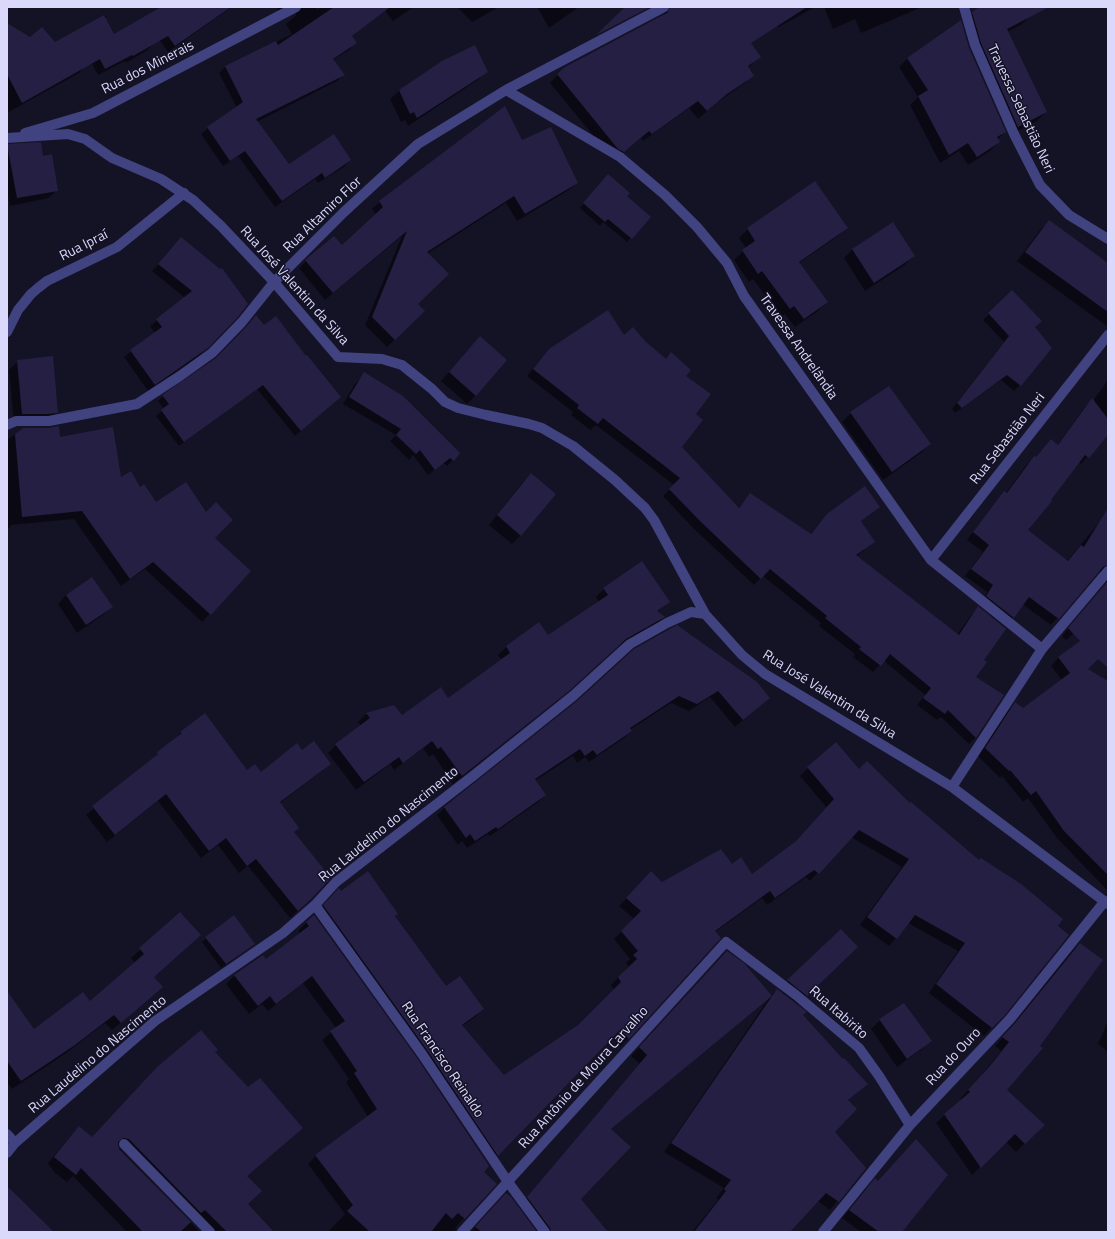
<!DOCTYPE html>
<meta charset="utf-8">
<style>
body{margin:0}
#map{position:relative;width:1115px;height:1239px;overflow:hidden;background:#141225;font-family:"Titillium Web",sans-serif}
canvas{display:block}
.frame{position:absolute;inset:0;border:8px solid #dbd9fb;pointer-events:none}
</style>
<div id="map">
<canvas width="1115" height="1239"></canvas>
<div class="frame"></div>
</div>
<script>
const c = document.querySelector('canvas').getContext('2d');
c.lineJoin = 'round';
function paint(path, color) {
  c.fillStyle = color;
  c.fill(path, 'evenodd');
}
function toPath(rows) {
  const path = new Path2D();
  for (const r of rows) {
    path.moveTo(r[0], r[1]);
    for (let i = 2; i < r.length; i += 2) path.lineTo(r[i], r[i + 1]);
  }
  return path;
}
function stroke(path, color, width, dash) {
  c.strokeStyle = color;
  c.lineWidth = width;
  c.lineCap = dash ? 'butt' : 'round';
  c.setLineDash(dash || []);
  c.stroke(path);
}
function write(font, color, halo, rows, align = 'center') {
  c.font = font + ' "Titillium Web",sans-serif';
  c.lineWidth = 3;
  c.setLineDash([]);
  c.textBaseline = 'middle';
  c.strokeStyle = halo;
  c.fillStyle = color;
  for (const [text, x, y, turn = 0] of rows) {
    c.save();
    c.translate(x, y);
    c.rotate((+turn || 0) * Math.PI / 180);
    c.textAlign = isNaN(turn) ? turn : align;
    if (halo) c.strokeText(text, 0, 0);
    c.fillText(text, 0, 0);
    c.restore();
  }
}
const shadow = toPath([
 [176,7,232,7,168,52,151,28],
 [276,7,316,7,317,10,321,7,348,7,364,26,351,37,355,43,349,50,333,60,343,75,337,81,257,122,288,165,350,160,344,167,318,183,315,179,275,207,238,156,223,166,201,134,208,128,237,108,219,73,225,67,292,34,286,24,296,15,296,11,278,11],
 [382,7,414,7,393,21],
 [457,7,499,7,472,22],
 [537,7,579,7,549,28],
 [662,7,721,7,756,60,748,68,753,75,745,83,718,102,698,119,689,108,643,141,641,138,615,159,610,156,550,83,565,67,665,15],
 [766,7,815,7,779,27],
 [824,7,922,7,861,33,855,19,833,29],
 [981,7,1025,7,1030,16,1021,25,1007,32,1046,112,1037,121,1009,135,964,22],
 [107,15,93,48,153,44,146,51,126,63,125,61,98,75,89,58,86,65,79,73,7,113,7,24,30,38,55,44],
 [960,21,968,48,1005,132,997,140,999,142,990,151,968,165,959,151,940,163,910,105,918,97,899,67,907,59],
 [442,62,486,71,478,80,408,126,405,120,401,122,390,99,399,91],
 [521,141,576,183,569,190,517,221,506,203,427,254,417,304,423,311,387,347,365,325,402,236,325,300,299,268,306,261,342,247,376,214,372,209,380,202],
 [8,145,42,157,57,190,49,198,10,206,7,191],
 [604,180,626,196,649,217,627,242,603,222,600,226,580,208],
 [815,182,847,228,838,236,799,263,827,302,818,311,795,327,785,314,781,317,753,279,749,282,734,260,746,248,739,238,748,229],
 [1049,221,1108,264,1108,327,1017,261,1040,230],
 [892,223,913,256,905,265,865,291,844,258,852,250],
 [181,238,236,317,200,355,148,391,124,357,131,351,155,333,150,326,185,298,152,271],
 [1012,292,1034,328,1020,385,1014,391,1001,380,955,413,952,409,1004,342,983,320],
 [264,327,335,402,295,436,257,389,179,446,156,416,164,409,158,401,163,396,216,359,242,333],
 [623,336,644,341,665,360,671,354,684,376,694,414,681,448,738,508,750,494,810,534,827,515,879,507,860,522,874,542,856,557,957,635,972,614,978,608,983,660,974,677,1003,695,975,738,969,744,941,717,937,720,917,705,925,695,884,661,873,672,853,657,855,654,819,626,821,623,763,576,754,585,693,528,663,496,674,485,596,425,590,430,571,415,573,412,527,376,549,349],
 [480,337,476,395,467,404,441,381],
 [18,361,57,412,48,421,14,423,9,370],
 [361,378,453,460,447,466,443,463,428,475,413,455,409,460,390,441,396,435,343,404,355,384],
 [1108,380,1108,433,1081,464,1078,462,1026,531,1067,561,1103,518,1108,521,1108,641,1073,634,1066,640,1062,636,1106,583,1108,576,1102,571,1096,573,1051,625,1022,604,1013,618,1006,624,980,603,987,592,965,576,983,552,967,540,998,499,1004,492,1006,493,1027,464,1034,457,1035,458,1051,440,1057,446,1085,407,1092,400,1093,401],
 [888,387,930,444,921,453,883,480,842,422,851,413],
 [23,428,59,438,121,479,140,488,156,503,213,539,249,571,202,622,145,569,121,586,74,519,11,525,7,531,7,440],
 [531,475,521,535,512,544,489,525,522,483],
 [604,589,669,602,657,612,664,617,656,625,616,647,559,699,453,784,433,754,429,757,423,748,394,770,390,764,356,790,328,753,336,745,361,726,358,722,366,714,394,706,402,716,448,700,502,660,498,655,506,647,539,624,548,636,599,602,596,597],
 [66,595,111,607,103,615,77,633,58,604],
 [1088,636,1087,669,1108,682,1107,890,1057,838,1028,798,1023,802,1002,776,1000,778,978,756,1008,711,1015,703,1023,709,1062,680,1051,666,1058,658],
 [634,650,769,698,735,727,710,697,689,711,671,703,630,730,631,731,623,739,589,762,585,757,577,763,573,756,535,781,545,795,537,803,490,836,488,834,467,848,462,841,458,845,437,815,444,808,578,702],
 [181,732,247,771,261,773,302,751,330,763,322,771,280,803,294,832,310,900,290,918,248,866,239,873,218,845,201,858,158,801,107,842,86,815,174,740],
 [867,762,1004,1014,984,1036,929,993,958,951,908,923,896,938,889,946,860,925,902,867,851,837,810,881,806,877,767,905,762,898,715,932,628,1038,621,1046,612,1038,490,1163,420,1058,316,914,332,897,341,892,394,917,446,988,483,1009,475,1017,462,1026,503,1076,579,1025,614,990,611,985,629,967,626,963,630,959,614,939,634,919,619,906,644,880,662,883,731,865,752,875,794,843,827,808,800,776,808,768,859,770],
 [180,913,153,977,153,995,112,1030,105,1023,65,1054,12,1089,7,1082,7,1014,33,1031,90,1002,135,963,131,958],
 [307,922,482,1172,496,1184,456,1227,455,1232,328,1232,345,1214,308,1164,316,1156,368,1117,346,1082,349,1079,322,1040,336,1028,303,983,268,1011,262,1004,249,1014,226,984,234,976,262,956,266,961,301,934,298,931],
 [841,931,848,956,798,1004,779,989],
 [206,938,254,944,221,968,202,942],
 [1080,944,1006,1090,1043,1125,1016,1152,1006,1142,972,1175,936,1123,961,1100,960,1099,980,1077,1001,1051,995,1046,1006,1033,1071,953],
 [719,960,771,996,777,990,866,1084,847,1101,833,1132,865,1168,830,1210,818,1201,789,1232,692,1232,718,1200,716,1198,724,1188,664,1152,769,998,768,998,611,1129,580,1199,607,1232,539,1232,520,1206,640,1064,631,1056],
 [880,1020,930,1040,922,1049,897,1067,871,1029],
 [1108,1021,1108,1052,1098,1044],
 [214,1053,246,1176,246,1204,272,1232,203,1232,120,1147,117,1146,200,1232,127,1232,73,1176,67,1182,54,1172,48,1163,79,1127,92,1138],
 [877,1182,901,1232,861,1232,842,1218,867,1187],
 [498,1202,536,1232,471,1232]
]);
const building = toPath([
 [161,7,231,7,175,46,168,36,133,56,132,55,105,69,100,59,22,103,7,74,7,23,30,37,42,27,55,42,104,15,114,34],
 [334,7,390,7,352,36,357,43,333,59,345,75,256,119,289,164,334,134,351,160,325,178,322,173,282,201,245,151,230,161,207,127,243,102,225,66,276,41,278,45],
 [625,7,650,7,596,35],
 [670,7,807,7,751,43,761,57,748,66,754,76,727,94,707,111,698,101,652,134,649,131,624,152,618,149,557,74,565,67,667,13],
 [979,7,1049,7,1007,29,1047,112,1018,127,981,43,972,12],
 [961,20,969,48,1006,132,997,137,1000,142,977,157,968,143,949,155,918,96,928,90,907,58],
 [475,45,488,72,417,118,414,112,410,114,399,90,442,61],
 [505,106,522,140,551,127,578,183,525,214,514,196,427,252,449,274,418,304,425,311,395,340,372,317,407,231,333,293,305,260,334,236,342,245,383,207,379,201],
 [41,142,43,156,52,154,58,191,17,198,7,144],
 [608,174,630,193,627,196,651,217,632,239,608,219,605,222,583,203],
 [815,181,848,228,799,262,828,302,804,319,794,306,790,309,762,271,758,274,742,250,755,241,747,228],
 [1049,220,1108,263,1108,312,1025,252],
 [893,222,915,256,874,283,852,249],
 [181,237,220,269,222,268,248,304,237,318,208,348,155,385,130,350,162,327,156,319,192,291,158,264],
 [1012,290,1042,321,1035,327,1052,348,1021,386,1007,375,962,408,957,403,1009,336,988,313],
 [608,310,624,335,633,327,645,341,666,359,671,352,691,370,686,376,711,394,696,414,703,420,682,447,739,508,750,493,811,534,827,514,865,486,880,507,861,521,875,542,856,555,959,635,978,606,1006,629,984,660,987,662,976,677,1004,695,976,738,948,710,945,714,923,698,931,688,890,654,881,666,859,649,861,647,825,618,827,616,770,569,761,579,700,521,669,489,680,478,603,418,598,424,577,408,579,405,533,369,549,349],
 [256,315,264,325,276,316,306,356,307,355,341,397,301,431,263,385,184,442,161,410,169,404,162,395,216,358,247,326],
 [480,336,507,360,476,396,449,372],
 [53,356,58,413,48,414,22,414,17,360],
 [364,372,403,396,460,453,454,461,450,458,435,470,420,450,416,454,396,435,401,429,349,397],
 [889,386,931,444,892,472,850,412],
 [1092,398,1108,419,1108,435,1089,458,1085,455,1051,500,1052,501,1028,530,1068,561,1081,545,1084,547,1108,508,1108,565,1103,567,1059,619,1029,597,1014,618,986,596,993,585,971,569,989,545,973,532,1004,491,1007,493,1034,456,1036,457,1051,439,1058,445],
 [59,426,60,437,113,427,121,477,131,471,140,487,144,484,156,502,186,482,206,512,216,502,233,520,215,538,251,571,211,615,153,562,130,579,82,511,22,517,15,434,23,428,49,428],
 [531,473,556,494,521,536,497,515],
 [642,561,670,602,657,611,665,617,626,639,569,691,462,776,441,747,438,749,432,741,403,763,399,757,364,782,335,744,370,718,366,713,394,705,402,715,441,687,448,698,510,653,506,646,539,622,548,635,608,595,603,588],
 [92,577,113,607,86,625,66,595],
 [1108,581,1108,668,1098,659,1088,669,1108,681,1108,875,1064,831,1036,791,1031,795,1010,770,1009,771,985,748,1015,702,1023,708,1070,673,1058,657,1080,641,1068,628],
 [677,625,757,682,770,698,743,720,718,691,697,704,679,696,630,728,632,731,597,755,593,750,585,756,580,749,535,779,546,795,498,829,496,827,475,841,470,834,466,838,444,807,577,701,634,649],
 [205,713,247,770,255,764,261,772,297,743,302,750,314,741,331,764,280,802,299,828,294,832,331,878,310,900,298,911,256,859,247,866,226,838,209,851,166,794,115,835,92,806,158,754,157,752,182,733,180,732],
 [836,742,859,769,867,761,910,803,911,802,979,860,981,858,1021,884,1063,919,1058,926,1069,935,1005,1015,992,1028,936,984,965,943,915,915,897,939,867,917,909,859,859,830,819,874,814,870,775,898,770,891,715,931,721,938,629,1039,620,1030,498,1156,427,1050,323,905,339,888,341,891,368,871,398,914,395,916,446,986,460,976,484,1009,462,1025,504,1075,578,1025,621,982,618,977,637,959,633,955,638,951,621,931,641,911,626,898,651,871,662,882,721,849,732,864,741,857,752,874,796,841,834,799,807,767],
 [180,912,201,935,154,977,163,987,121,1023,114,1015,75,1045,21,1081,7,1061,7,991,34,1029,83,992,90,1001,144,954,139,948],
 [234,915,255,944,226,964,205,937],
 [314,915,417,1058,489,1166,484,1172,497,1184,465,1219,458,1213,452,1219,446,1213,431,1232,370,1232,347,1211,353,1205,315,1155,377,1109,354,1073,357,1071,330,1031,345,1021,312,976,276,1004,270,996,258,1006,234,975,263,955,266,959,309,926,306,922],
 [841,929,858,947,807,996,787,980],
 [1080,943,1103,960,1040,1046,1043,1048,1007,1090,1045,1125,1025,1144,1015,1134,981,1168,944,1114,970,1092,968,1090,989,1067,1009,1042,1002,1037,1015,1023],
 [727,951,744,963,772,996,611,1129,631,1147,581,1199,608,1232,551,1232,550,1228,527,1197,647,1055,639,1047],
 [777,989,807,1012,803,1015,843,1059,844,1058,868,1084,848,1100,857,1109,835,1132,866,1168,839,1202,826,1193,790,1232,694,1232,726,1191,724,1189,731,1180,671,1143],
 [904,1003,932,1041,907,1059,879,1019],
 [201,1030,218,1050,215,1052,248,1087,260,1078,303,1128,247,1176,262,1191,248,1204,274,1232,227,1232,205,1210,201,1213,129,1139,123,1138,118,1142,119,1149,191,1222,180,1232,143,1232,81,1168,76,1175,54,1157,79,1126,92,1137,157,1067],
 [916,1139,948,1175,902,1232,879,1232,849,1210,875,1178,878,1181],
 [7,1186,54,1232,7,1232],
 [506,1193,511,1197,537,1232,482,1232,475,1227]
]);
const minor = toPath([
 [964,7,975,45,1014,134,1040,185,1069,215,1108,239],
 [506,90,620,157,665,195,697,227,727,263,744,296,931,560,1042,649],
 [25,133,93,113,296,7],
 [7,138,68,134,85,139,112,158,161,179,193,200,221,226,274,282,338,357,382,359,402,365,432,389,445,402,458,408,486,415,529,424,542,428,573,446,615,480,645,508,654,520,705,614,742,655,765,674,952,787,1108,904],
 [7,332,18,310,31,294,38,288,47,281,117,247,184,193],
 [7,425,16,421,49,421,137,404,180,376,212,353,242,322,274,282,344,212,418,144,506,90,664,7],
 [931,560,1108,335],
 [952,787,1042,649,1108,571],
 [315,905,422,1054,508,1182,545,1232],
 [7,1134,15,1143],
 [124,1144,210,1232],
 [7,1153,15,1143,155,1021,283,933,315,905,336,882,473,776,573,696,630,644,667,623,691,612,705,614],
 [462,1232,726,942,796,995,859,1048,879,1076,910,1125],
 [823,1232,910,1125,1010,1019,1105,901]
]);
const streetNames = [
 ["Rua dos Minerais",148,68,-27],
 ["Travessa Sebastião Neri",1020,109,65],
 ["Rua Altamiro Flor",323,215,-44],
 ["Rua Ipraí",84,246,-27],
 ["Rua José Valentim da Silva",294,286,48],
 ["Travessa Andrelândia",798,347,55],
 ["Rua Sebastião Neri",1008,439,-52],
 ["Rua José Valentim da Silva",829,695,32],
 ["Rua Laudelino do Nascimento",389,825,-39],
 ["Rua Itabirito",838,1013,41],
 ["Rua Laudelino do Nascimento",98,1055,-40],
 ["Rua do Ouro",954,1057,-47],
 ["Rua Francisco Reinaldo",442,1060,56],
 ["Rua Antônio de Moura Carvalho",584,1078,-48]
];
paint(shadow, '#0007');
paint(building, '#251f44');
stroke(minor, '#414280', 10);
write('14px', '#dbd9fb', '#141225', streetNames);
</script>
